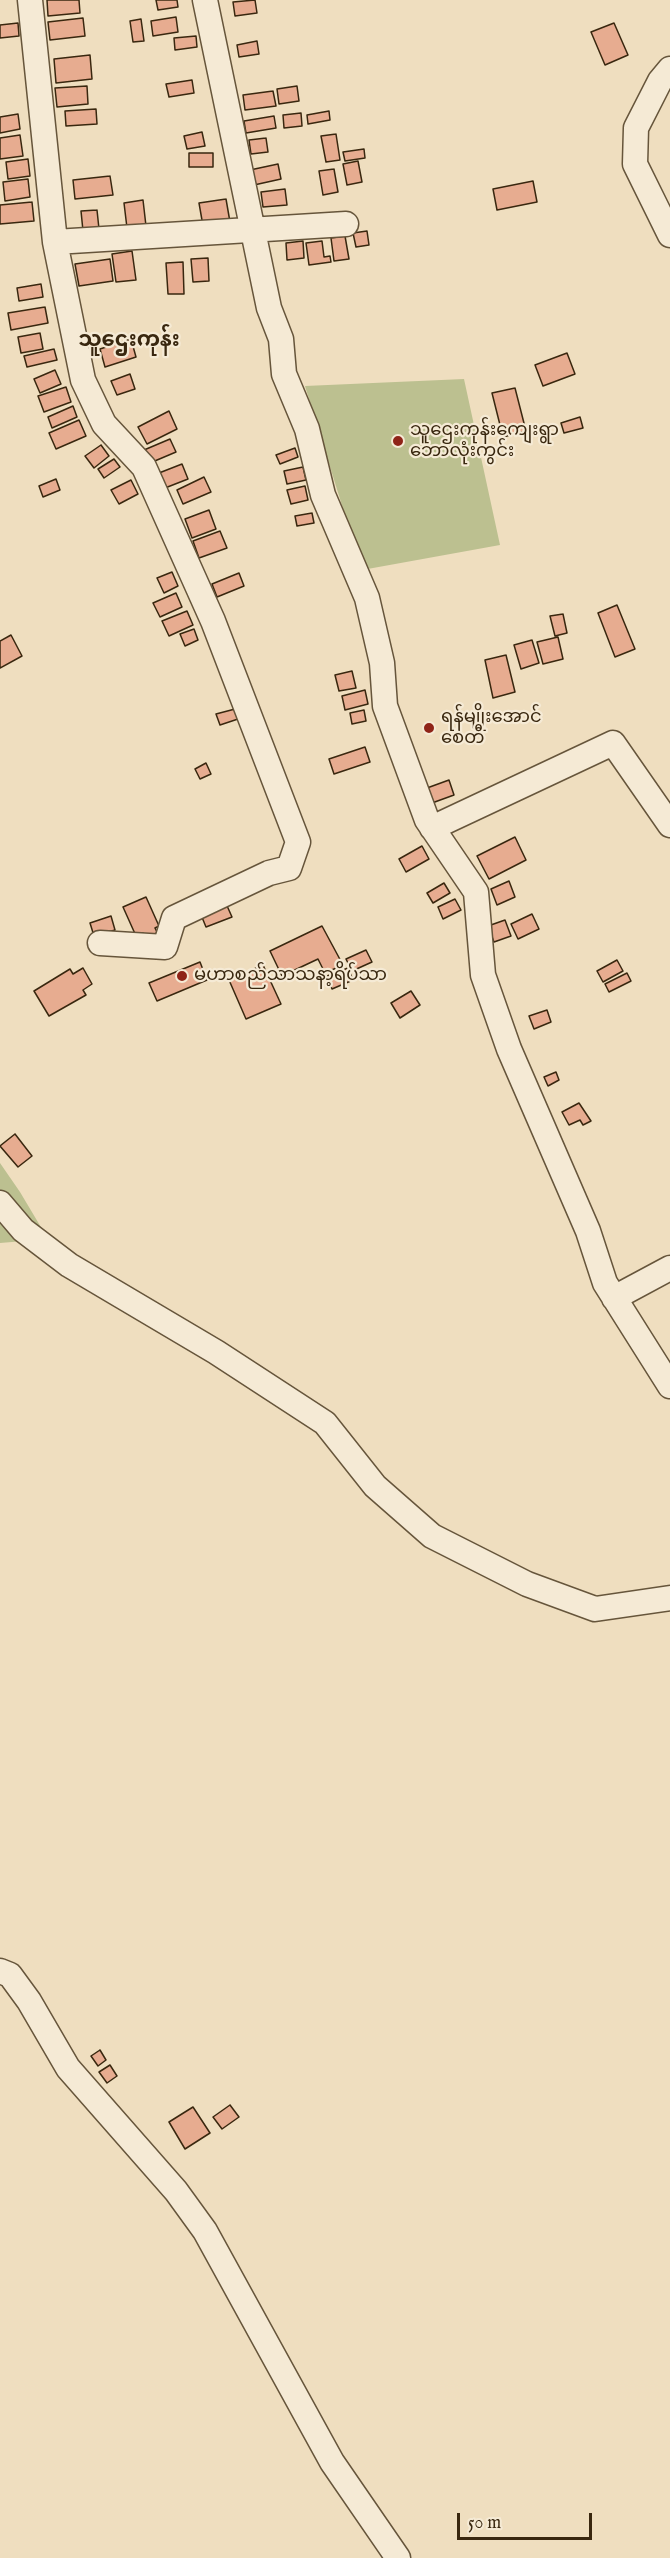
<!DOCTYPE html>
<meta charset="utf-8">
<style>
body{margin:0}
#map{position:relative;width:670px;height:2558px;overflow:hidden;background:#efdebf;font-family:"IM FELL English",serif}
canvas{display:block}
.scale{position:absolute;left:457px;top:2513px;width:135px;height:27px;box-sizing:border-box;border:3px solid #39270f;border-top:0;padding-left:8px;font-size:18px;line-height:21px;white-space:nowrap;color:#39270f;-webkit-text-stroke:4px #f5ead5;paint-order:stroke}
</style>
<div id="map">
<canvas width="670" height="2558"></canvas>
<div class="scale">50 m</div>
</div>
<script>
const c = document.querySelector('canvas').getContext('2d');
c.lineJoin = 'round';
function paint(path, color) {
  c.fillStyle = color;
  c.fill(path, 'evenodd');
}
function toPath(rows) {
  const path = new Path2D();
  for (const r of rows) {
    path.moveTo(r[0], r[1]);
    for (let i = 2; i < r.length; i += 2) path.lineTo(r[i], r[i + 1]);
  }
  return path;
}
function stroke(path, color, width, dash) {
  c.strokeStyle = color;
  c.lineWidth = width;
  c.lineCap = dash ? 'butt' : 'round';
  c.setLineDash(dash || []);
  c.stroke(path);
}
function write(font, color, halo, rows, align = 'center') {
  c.font = font + ' "IM FELL English","Noto Sans Myanmar",serif';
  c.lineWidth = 4.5;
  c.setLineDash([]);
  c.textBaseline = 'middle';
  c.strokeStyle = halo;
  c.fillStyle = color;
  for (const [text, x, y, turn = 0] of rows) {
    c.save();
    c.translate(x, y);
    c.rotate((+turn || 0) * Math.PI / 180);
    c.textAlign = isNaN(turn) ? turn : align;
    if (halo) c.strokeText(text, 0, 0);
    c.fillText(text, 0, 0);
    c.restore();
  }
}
const green = toPath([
 [464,379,500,545,362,570,305,386],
 [0,1163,20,1192,48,1239,0,1243]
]);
const building = toPath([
 [47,0,79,0,80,13,48,16,47,0],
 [156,0,177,0,178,7,158,10,156,0],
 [255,0,257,13,235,16,233,2,255,0],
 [176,17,178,32,153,36,151,21,176,17],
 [83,18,85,36,50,40,48,22,83,18],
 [141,19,144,41,133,42,130,21,141,19],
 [18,23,19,36,0,38,0,25,18,23],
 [614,23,628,55,605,65,591,32,614,23],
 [196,36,197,47,175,50,174,38,196,36],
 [257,41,259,54,239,57,237,45,257,41],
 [90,55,92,79,56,83,54,59,90,55],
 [192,80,194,93,169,97,166,84,192,80],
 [87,86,88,104,57,107,55,88,87,86],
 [297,86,299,101,279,104,277,89,297,86],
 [273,91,276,106,245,110,243,95,273,91],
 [96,109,97,124,66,126,65,111,96,109],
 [329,111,330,120,308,124,307,115,329,111],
 [301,113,302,126,284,128,283,115,301,113],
 [18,114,20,129,0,133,0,117,18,114],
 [274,116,276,128,246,133,244,121,274,116],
 [202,132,205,146,187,149,184,136,202,132],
 [336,134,340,160,326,162,321,136,336,134],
 [20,135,23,156,0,159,0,138,20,135],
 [266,138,268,152,251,154,249,140,266,138],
 [364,149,365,158,345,161,343,152,364,149],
 [189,153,213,153,213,167,189,167,189,153],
 [28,159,30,176,8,179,6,162,28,159],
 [358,161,362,182,347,185,343,164,358,161],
 [278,164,281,179,254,185,250,170,278,164],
 [334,169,338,192,323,195,319,171,334,169],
 [110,176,113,195,75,199,73,180,110,176],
 [28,179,30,197,5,201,3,182,28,179],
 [533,181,537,202,497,210,493,189,533,181],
 [285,189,287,205,263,207,261,192,285,189],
 [226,199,230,222,203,226,199,203,226,199],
 [143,200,146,226,127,228,124,203,143,200],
 [32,202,34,221,0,224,0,205,32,202],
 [97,210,99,229,83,231,81,211,97,210],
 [367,231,369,245,356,247,353,233,367,231],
 [345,236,349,259,334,261,331,238,345,236],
 [303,241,304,258,287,260,286,243,303,241],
 [322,241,324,257,330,256,331,262,309,265,306,243,322,241],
 [132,251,136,280,116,282,112,254,132,251],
 [208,258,209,281,193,282,191,259,208,258],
 [110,259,113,281,79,286,75,264,110,259],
 [183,262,184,294,168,294,166,263,183,262],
 [41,284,43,297,19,301,17,288,41,284],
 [45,307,48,323,11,330,8,313,45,307],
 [40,333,43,349,21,353,18,337,40,333],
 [131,339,136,357,105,367,100,349,131,339],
 [54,349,57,360,27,367,24,356,54,349],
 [567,353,575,374,543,386,535,365,567,353],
 [55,370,61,384,40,393,34,379,55,370],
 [130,374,135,389,117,395,111,381,130,374],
 [66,387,71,402,44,412,38,396,66,387],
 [515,388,526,431,503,437,492,393,515,388],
 [73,406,77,417,52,428,48,417,73,406],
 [169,411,177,429,147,444,138,427,169,411],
 [580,417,583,428,564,433,561,423,580,417],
 [79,420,86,436,56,449,49,433,79,420],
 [170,439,176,452,150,463,144,450,170,439],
 [101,445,109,456,94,468,85,456,101,445],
 [295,448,298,457,280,464,276,455,295,448],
 [114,459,120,467,104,478,98,469,114,459],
 [182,464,188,479,165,488,159,473,182,464],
 [303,467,306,480,287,484,284,471,303,467],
 [204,477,211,492,183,504,177,490,204,477],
 [56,479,60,490,43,497,39,486,56,479],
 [131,480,138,494,119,504,111,490,131,480],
 [305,486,308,500,291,504,287,490,305,486],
 [209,510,216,529,192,538,185,519,209,510],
 [312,513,314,523,297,526,295,516,312,513],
 [220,531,227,548,199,558,193,541,220,531],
 [172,572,178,586,164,593,157,578,172,572],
 [239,573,244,586,217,597,212,584,239,573],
 [176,593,182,607,160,617,153,603,176,593],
 [617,605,635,649,615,657,598,613,617,605],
 [187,611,193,625,169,636,162,621,187,611],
 [563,614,567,633,555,636,550,616,563,614],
 [194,629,198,640,185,646,180,634,194,629],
 [11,635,22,656,0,668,0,641,11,635],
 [558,637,563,659,543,664,537,642,558,637],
 [532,640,539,663,521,669,514,645,532,640],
 [506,655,515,692,493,698,485,660,506,655],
 [352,671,356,688,339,691,335,675,352,671],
 [365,690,368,704,345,710,342,696,365,690],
 [235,709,238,719,220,725,216,714,235,709],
 [364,710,366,721,352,724,350,713,364,710],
 [365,747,370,762,334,774,329,759,365,747],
 [206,763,211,774,200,779,195,769,206,763],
 [449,780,454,795,432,803,427,788,449,780],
 [515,837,526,860,489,879,477,856,515,837],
 [422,846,429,859,406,872,399,859,422,846],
 [509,881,515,897,497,905,491,889,509,881],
 [444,883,450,893,433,903,427,893,444,883],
 [146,897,159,926,155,928,158,934,146,940,143,933,136,936,123,907,146,897],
 [224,899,232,917,206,927,199,910,224,899],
 [455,899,461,910,443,919,438,907,455,899],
 [532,914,539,929,518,939,511,924,532,914],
 [111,916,115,930,94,936,90,923,111,916],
 [505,920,511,936,494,942,488,926,505,920],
 [322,926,343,965,325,973,318,959,282,976,270,951,322,926],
 [366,950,372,962,352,971,346,959,366,950],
 [617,960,623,971,603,982,597,971,617,960],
 [200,962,207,980,157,1001,149,983,200,962],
 [263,965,281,1004,246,1019,229,980,263,965],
 [83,968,92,984,83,990,86,995,49,1016,34,991,70,969,73,974,83,968],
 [348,968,353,980,332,989,327,976,348,968],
 [627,973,631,981,609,992,605,984,627,973],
 [411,991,420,1005,400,1018,391,1003,411,991],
 [547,1010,551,1022,534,1029,529,1016,547,1010],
 [556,1072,559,1080,548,1086,544,1077,556,1072],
 [579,1103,591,1121,583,1125,580,1120,569,1125,562,1112,579,1103],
 [15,1134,32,1156,18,1167,0,1146,15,1134],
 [100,2050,106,2060,98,2066,91,2056,100,2050],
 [110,2065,117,2076,107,2083,99,2072,110,2065],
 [230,2105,239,2117,222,2129,213,2117,230,2105],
 [193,2107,210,2133,185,2149,169,2122,193,2107]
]);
const minor = toPath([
 [30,0,55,242,83,380,104,424,144,467,213,621,298,842,289,868,269,873,174,918,165,947,100,943],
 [205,0,269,308,281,339,284,374,307,429,323,495,367,598,382,663,385,706,427,820,476,892,483,975,509,1049,588,1231,605,1283,670,1386],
 [670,69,660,81,636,128,635,164,670,235],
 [55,242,346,224],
 [432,828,613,743,670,825],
 [0,1203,23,1230,69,1265,216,1352,325,1423,375,1486,432,1536,527,1584,595,1609,670,1598],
 [614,1298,670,1268],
 [0,1971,10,1975,29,2001,68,2068,176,2191,205,2231,332,2462,398,2558]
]);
const markers = [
 [398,441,6,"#8f2418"],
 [429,728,6,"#8f2418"],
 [182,976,6,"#8f2418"]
];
const poiNames = [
 ["သူဌေးကုန်းကျေးရွာ",410,431],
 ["ဘောလုံးကွင်း",410,452],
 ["ရန်မျိုးအောင်",441,718],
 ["စေတီ",441,739],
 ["မဟာစည်သာသနာ့ရိပ်သာ",194,976]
];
const quarterNames = [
 ["သူဌေးကုန်း",129,342]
];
paint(green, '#bcc090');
paint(building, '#e7ac90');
stroke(building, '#39270f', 1.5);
stroke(minor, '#66553b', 27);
stroke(minor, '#f5ead5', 24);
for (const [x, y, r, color] of markers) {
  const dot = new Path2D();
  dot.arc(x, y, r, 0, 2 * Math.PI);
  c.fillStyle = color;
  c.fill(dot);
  stroke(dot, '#f5ead5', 2);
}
write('18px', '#39270f', '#f5ead5', poiNames, 'left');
write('bold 21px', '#39270f', '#f5ead5', quarterNames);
</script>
